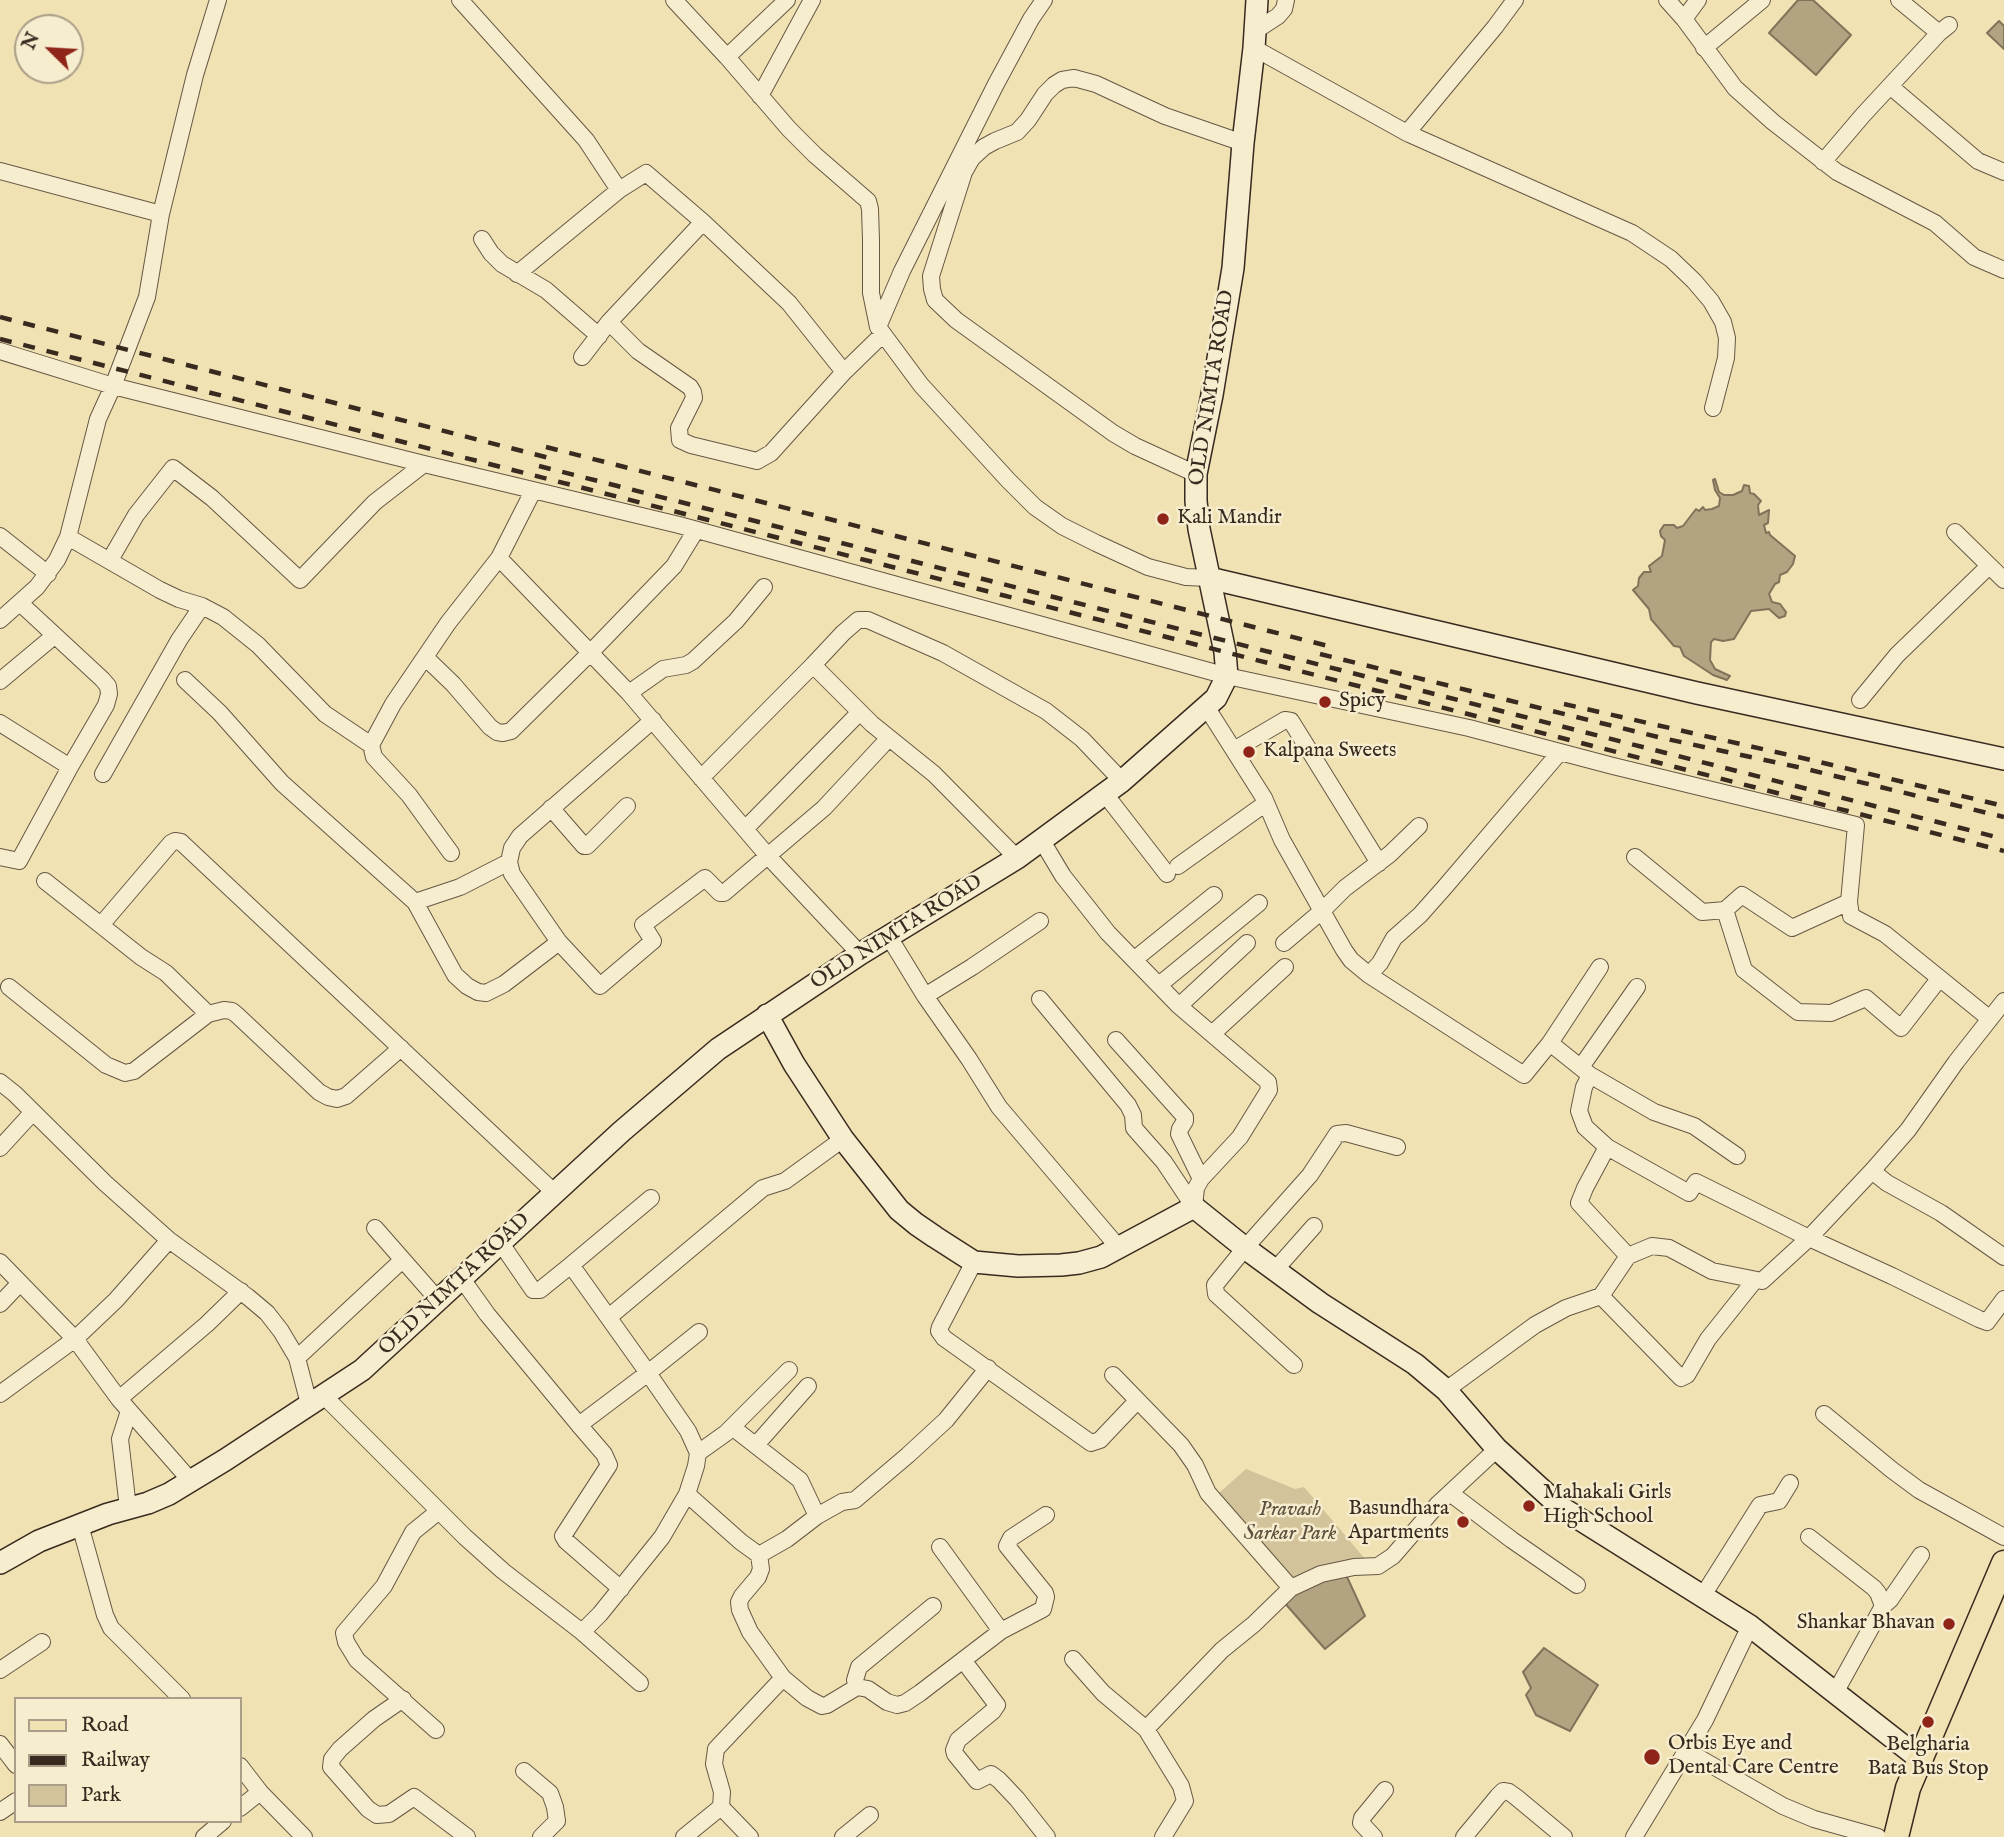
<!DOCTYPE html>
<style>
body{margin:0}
#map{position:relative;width:2004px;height:1837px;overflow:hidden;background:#f1e2b4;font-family:"IM FELL English",serif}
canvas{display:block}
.legend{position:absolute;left:14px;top:1697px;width:228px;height:126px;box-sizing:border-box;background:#f6ecce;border:2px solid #aa9e88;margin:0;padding:9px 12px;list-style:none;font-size:21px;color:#382a1f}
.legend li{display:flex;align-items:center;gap:14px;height:35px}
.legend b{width:35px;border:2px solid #aa9e88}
.north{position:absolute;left:14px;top:14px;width:70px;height:70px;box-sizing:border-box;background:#f6ecce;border:2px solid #aa9e88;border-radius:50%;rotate:294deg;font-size:19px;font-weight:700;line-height:28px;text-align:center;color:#382a1f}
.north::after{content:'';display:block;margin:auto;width:24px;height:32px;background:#8f2418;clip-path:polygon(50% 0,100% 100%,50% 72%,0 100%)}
</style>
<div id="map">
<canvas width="2004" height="1837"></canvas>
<ul class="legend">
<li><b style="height:9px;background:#f1e2b4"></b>Road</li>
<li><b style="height:9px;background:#382a1f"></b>Railway</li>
<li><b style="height:19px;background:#d2c39b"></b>Park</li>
</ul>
<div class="north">N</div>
</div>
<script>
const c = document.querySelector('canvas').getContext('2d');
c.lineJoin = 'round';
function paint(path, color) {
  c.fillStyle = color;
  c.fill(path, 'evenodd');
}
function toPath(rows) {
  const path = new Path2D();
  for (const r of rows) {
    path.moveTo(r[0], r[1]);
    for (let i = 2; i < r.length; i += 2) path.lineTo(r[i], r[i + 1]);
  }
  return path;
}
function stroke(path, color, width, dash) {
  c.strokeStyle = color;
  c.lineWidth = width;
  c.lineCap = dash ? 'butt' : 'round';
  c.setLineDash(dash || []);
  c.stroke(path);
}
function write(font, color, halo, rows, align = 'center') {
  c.font = font + ' "IM FELL English",serif';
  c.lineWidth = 5;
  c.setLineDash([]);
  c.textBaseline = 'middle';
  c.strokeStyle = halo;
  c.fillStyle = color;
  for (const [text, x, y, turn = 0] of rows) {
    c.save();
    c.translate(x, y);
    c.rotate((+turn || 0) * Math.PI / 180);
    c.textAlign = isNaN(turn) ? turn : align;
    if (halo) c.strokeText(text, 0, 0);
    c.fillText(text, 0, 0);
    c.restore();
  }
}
const green = toPath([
 [1246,1469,1295,1489,1304,1487,1366,1560,1296,1582,1219,1493]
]);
const water = toPath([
 [1798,0,1813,0,1851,35,1816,75,1769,33,1798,0],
 [1999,21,2004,26,2004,49,1987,33,1999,21],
 [1715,479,1719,492,1724,495,1733,495,1742,491,1744,485,1749,486,1750,493,1754,494,1761,501,1758,505,1759,515,1769,510,1768,523,1764,525,1766,533,1769,532,1770,535,1795,556,1793,564,1787,572,1780,575,1779,582,1775,584,1769,594,1772,602,1780,604,1786,612,1785,616,1779,618,1769,609,1751,611,1734,639,1723,641,1714,639,1711,642,1710,660,1715,669,1730,676,1727,680,1713,675,1684,656,1680,647,1674,646,1651,619,1649,609,1633,590,1638,586,1639,578,1644,572,1651,572,1649,566,1662,556,1665,540,1661,536,1660,531,1664,525,1674,525,1677,528,1683,526,1696,509,1699,511,1703,507,1705,510,1712,509,1719,506,1720,498,1715,490,1713,480,1715,479],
 [1342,1566,1365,1616,1325,1649,1283,1601,1342,1566],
 [1544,1648,1598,1685,1570,1731,1536,1715,1526,1695,1531,1688,1523,1672,1544,1648]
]);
const street = toPath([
 [460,0,586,140,619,190],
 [674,0,727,57,789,129,815,155,868,201,870,209,871,240,871,293,878,327,921,385,1008,480,1035,507,1062,526,1096,543,1148,567,1186,577,1209,578],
 [1667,0,1684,19,1735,88,1773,122,1837,172,1935,223,1974,257,2004,270],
 [1899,0,1939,33],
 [1684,19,1698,0],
 [1255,31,1278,16,1284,9,1286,0],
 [1254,48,1407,133,1632,233,1671,259,1694,281,1711,301,1723,322,1727,338,1726,358,1713,408],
 [1704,48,1762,0],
 [727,57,787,0],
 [1890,86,1978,161,2004,172],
 [760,96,812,0],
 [1407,133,1495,27,1515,0],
 [1823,162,1863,115,1939,33,1949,25],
 [0,171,161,214],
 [482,239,491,253,502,264,546,290,599,336],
 [517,274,619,190,646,173,703,222,789,303,844,372],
 [609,322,638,351,690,387,693,392,694,398,679,428,680,440,691,445,757,461,771,453,844,372,883,334],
 [878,327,902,271,996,84,1031,19,1044,0],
 [0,351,113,386,424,464,679,525,1227,676,1469,728,1613,766,1856,825,1849,902],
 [582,357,609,322,703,222],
 [1196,474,1135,446,1113,433,956,320,935,300,932,289,931,276,964,172,972,158,984,147,995,141,1017,132,1028,120,1045,94,1054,85,1062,80,1074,78,1096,84,1165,116,1243,143],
 [533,491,499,558,629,693,767,855,860,954],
 [1955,532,2004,580],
 [0,536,48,574],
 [68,537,160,590,179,599,202,606,223,617,258,645,325,714,371,745,393,704,448,623,499,558],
 [110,560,136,515,173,468,212,498,300,580,375,502,424,464],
 [0,620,37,587,57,560,68,537,98,419,113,386,147,297,161,214,195,75,218,0],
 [426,658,453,684,490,727,497,732,503,733,511,731,590,653,674,566,696,530],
 [813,665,872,724,934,774,1017,858],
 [185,680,220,713,282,783,415,902,455,975,467,986,478,992,486,993,504,984,559,942],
 [0,681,54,636],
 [629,693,663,669,686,665,693,661,736,621,764,587],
 [1860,700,1897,655,1989,566],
 [1207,708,1264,798,1282,840,1344,950,1351,960,1369,975,1524,1075,1550,1043,1590,1075,1584,1087,1579,1111,1585,1127,1607,1147,1689,1193,1696,1182,1809,1238,1892,1276,1979,1319,1987,1322,2004,1299],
 [653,720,520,836,512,848,509,862,512,874,559,942,600,986,653,941,643,925,705,878,720,893,724,893,824,808,889,738],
 [0,723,70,767,106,705,109,694,108,686,102,679,20,603],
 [371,745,374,757,409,795,451,853],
 [1234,750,1285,720,1291,721,1379,863],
 [103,774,179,640,202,606],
 [701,778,813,665,843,633,858,620,868,620,943,653,1046,711,1082,739,1122,781],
 [1105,794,1167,874],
 [551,808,584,846,587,846,627,806],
 [745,829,860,712],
 [1042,841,1063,876,1108,933,1179,1006,1268,1082,1269,1090,1240,1137,1201,1179,1196,1188,1194,1207],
 [0,857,19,861,70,767],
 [1635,857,1702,912,1725,910,1744,970,1798,1012,1831,1013,1866,998,1901,1028,1939,979],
 [1178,866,1266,803],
 [45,881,141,957,166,973,208,1014],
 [415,902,460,887,509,862],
 [1725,910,1742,895,1792,928,1849,902,1851,916,1885,934,1990,1019],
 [101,925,171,843,175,841,181,842,555,1193],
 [889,937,925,996,969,1059,999,1107,1119,1248],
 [1284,943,1323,910,1345,888,1390,854,1419,826],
 [1135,959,1214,895],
 [1369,975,1380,963,1394,938,1420,915,1444,888,1560,752],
 [1159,985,1259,903],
 [9,987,106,1065,125,1073,134,1071,208,1014,224,1010,232,1011,237,1015,319,1092,328,1097,337,1099,346,1096,401,1048],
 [925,996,972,967,1040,921],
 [1040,999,1128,1105,1133,1115,1134,1128,1164,1162,1194,1207],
 [1179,1006,1247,943],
 [1212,1034,1285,967],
 [1116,1040,1185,1117,1185,1121,1180,1129,1179,1134,1201,1179],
 [1550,1043,1600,967],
 [1581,1067,1637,987],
 [1590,1075,1654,1112,1694,1126,1737,1156],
 [0,1082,15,1094,105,1183,169,1240,248,1297,267,1313,281,1331,297,1358,309,1404],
 [1607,1147,1585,1188,1579,1203,1628,1256],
 [0,1148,33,1112],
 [1872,1171,1887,1183,1941,1213,2004,1257],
 [375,1228,439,1301],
 [500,1242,533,1290,540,1290,571,1265,648,1373,699,1332],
 [0,1262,75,1339,119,1399,190,1480],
 [974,1262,940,1327,939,1331,944,1338,1091,1443,1100,1440,1137,1401],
 [571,1265,651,1198],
 [1275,1270,1314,1226],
 [462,1279,487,1314,579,1425,648,1373,688,1431,698,1453,696,1466,687,1494,741,1542,759,1555,761,1569,758,1577,742,1596,739,1602,740,1610,750,1632,783,1678],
 [1601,1296,1681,1378,1687,1375,1708,1339,1755,1280],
 [0,1304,20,1283],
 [609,1317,763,1188,785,1181,843,1139],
 [297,1358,397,1265],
 [1294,1365,1216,1294,1215,1285,1245,1248,1310,1175,1337,1134,1346,1133,1397,1147],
 [1113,1375,1181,1445,1195,1465,1208,1493,1291,1588],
 [1446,1390,1535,1325,1566,1308,1601,1296,1628,1256,1652,1246,1669,1248,1712,1271,1762,1281,1809,1238,1872,1171,1908,1130,1956,1062,2004,1001],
 [0,1394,75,1339,116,1300,169,1240],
 [323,1395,465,1537,503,1571,582,1632,640,1683],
 [119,1399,207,1324,241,1291],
 [1824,1414,1892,1470,1919,1490,2004,1537],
 [579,1425,604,1454,609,1465,563,1536,566,1541,621,1589],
 [732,1427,800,1480,817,1516,842,1502,855,1500,908,1455,946,1420,988,1368],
 [756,1445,808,1386],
 [698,1453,726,1433,789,1370],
 [1450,1493,1512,1540,1577,1585],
 [128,1508,120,1439,129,1411],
 [80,1525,105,1615,111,1628,182,1699],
 [1809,1537,1874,1588,1878,1593,1883,1606],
 [940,1547,1001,1631],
 [759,1555,787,1539,817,1516],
 [1702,1597,1760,1505,1779,1501,1790,1483],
 [582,1632,600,1614,662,1537,687,1494],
 [1073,1659,1103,1693,1146,1729,1181,1786,1185,1801,1163,1837],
 [963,1660,997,1705,993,1711,958,1740,954,1750,955,1754,977,1781,991,1774,999,1780,1017,1799,1047,1837],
 [0,1670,42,1642],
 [857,1687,855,1680,859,1667,933,1606],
 [1835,1693,1883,1606,1890,1600,1921,1555],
 [403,1699,374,1719,340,1749,332,1759,331,1767,368,1809,377,1815,389,1814,414,1797,467,1837],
 [1146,1729,1222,1650,1254,1624,1291,1588,1321,1574,1354,1567,1378,1566,1393,1556,1438,1504,1497,1449],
 [436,1730,357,1660,346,1642,344,1633,384,1586,413,1532,439,1511],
 [0,1744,16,1765],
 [1687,1751,1783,1806,1814,1819,1878,1837],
 [240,1766,260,1792,304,1837],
 [524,1771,550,1793,555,1807,557,1821,541,1837],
 [721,1807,750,1837],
 [240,1808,260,1792],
 [0,1812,16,1801],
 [204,1837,223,1821],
 [684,1837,721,1807,722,1792,714,1764,716,1749,783,1678,807,1698,822,1706,827,1705,857,1687,868,1689,887,1702,897,1705,905,1703,920,1693,1001,1631,1043,1609,1046,1597,1045,1593,1007,1546,1011,1538,1046,1515],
 [843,1837,870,1815],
 [1374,1837,1361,1823,1362,1818,1385,1790],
 [1464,1837,1498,1796,1503,1791,1509,1792,1516,1797,1564,1837],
 [1634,1837,1705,1720,1750,1626]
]);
const secondary = toPath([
 [1209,578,1697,693,2004,759],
 [767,1015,794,1064,843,1139,899,1210,916,1224,935,1237,974,1262,1018,1266,1061,1265,1079,1263,1101,1257,1194,1207,1245,1248,1320,1303,1415,1364,1446,1390,1497,1449,1562,1508,1750,1626,1920,1759],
 [0,1563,39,1541,108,1514,148,1503,169,1494,225,1460,362,1370,622,1131,718,1049,860,954,1017,858,1122,781,1216,698,1227,676,1225,652,1199,529,1196,501,1196,474,1212,395,1233,268,1243,143,1254,48,1257,0]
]);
const primary = toPath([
 [1896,1837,1908,1788,2004,1563]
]);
const rail = toPath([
 [0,317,557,460],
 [0,339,2004,851],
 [546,447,1336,648],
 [539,466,2004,839],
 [1320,654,1662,738,1802,768,2004,817],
 [1564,704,1811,760,2004,806]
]);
const markers = [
 [1163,519,7,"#8f2418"],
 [1325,702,7,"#8f2418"],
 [1249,752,7,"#8f2418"],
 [1529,1506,7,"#8f2418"],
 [1463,1522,7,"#8f2418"],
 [1949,1624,7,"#8f2418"],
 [1928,1722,7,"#8f2418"],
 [1652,1757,9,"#8f2418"]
];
const streetNames = [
 ["OLD NIMTA ROAD",1213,388,-81],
 ["OLD NIMTA ROAD",897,933,-32],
 ["OLD NIMTA ROAD",455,1285,-43]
];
const poiNames = [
 ["Kali Mandir",1177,519],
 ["Spicy",1339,702],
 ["Kalpana Sweets",1263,752],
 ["Mahakali Girls",1543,1494],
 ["High School",1543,1518],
 ["Basundhara",1449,1510,"right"],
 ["Apartments",1449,1534,"right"],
 ["Shankar Bhavan",1935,1624,"right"],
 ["Orbis Eye and",1668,1745],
 ["Dental Care Centre",1668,1769],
 ["Belgharia",1928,1746,"center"],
 ["Bata Bus Stop",1928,1770,"center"]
];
const parkNames = [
 ["Pravash",1290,1511],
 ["Sarkar Park",1290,1535]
];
paint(green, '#d2c39b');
paint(water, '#b2a381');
stroke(water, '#81735a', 2);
stroke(street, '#665844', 18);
stroke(secondary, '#382a1f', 24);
stroke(primary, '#382a1f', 27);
stroke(street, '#f6ecce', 16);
stroke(secondary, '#f6ecce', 21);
stroke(primary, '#f1e2b4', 24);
stroke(rail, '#382a1f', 4.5, [12, 12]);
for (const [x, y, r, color] of markers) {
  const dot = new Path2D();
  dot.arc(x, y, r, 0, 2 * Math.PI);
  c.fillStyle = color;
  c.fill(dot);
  stroke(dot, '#f6ecce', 2.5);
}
write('21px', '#382a1f', '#f6ecce', streetNames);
write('21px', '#382a1f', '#f6ecce', poiNames, 'left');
write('italic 21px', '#5e503e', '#f6ecce', parkNames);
</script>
